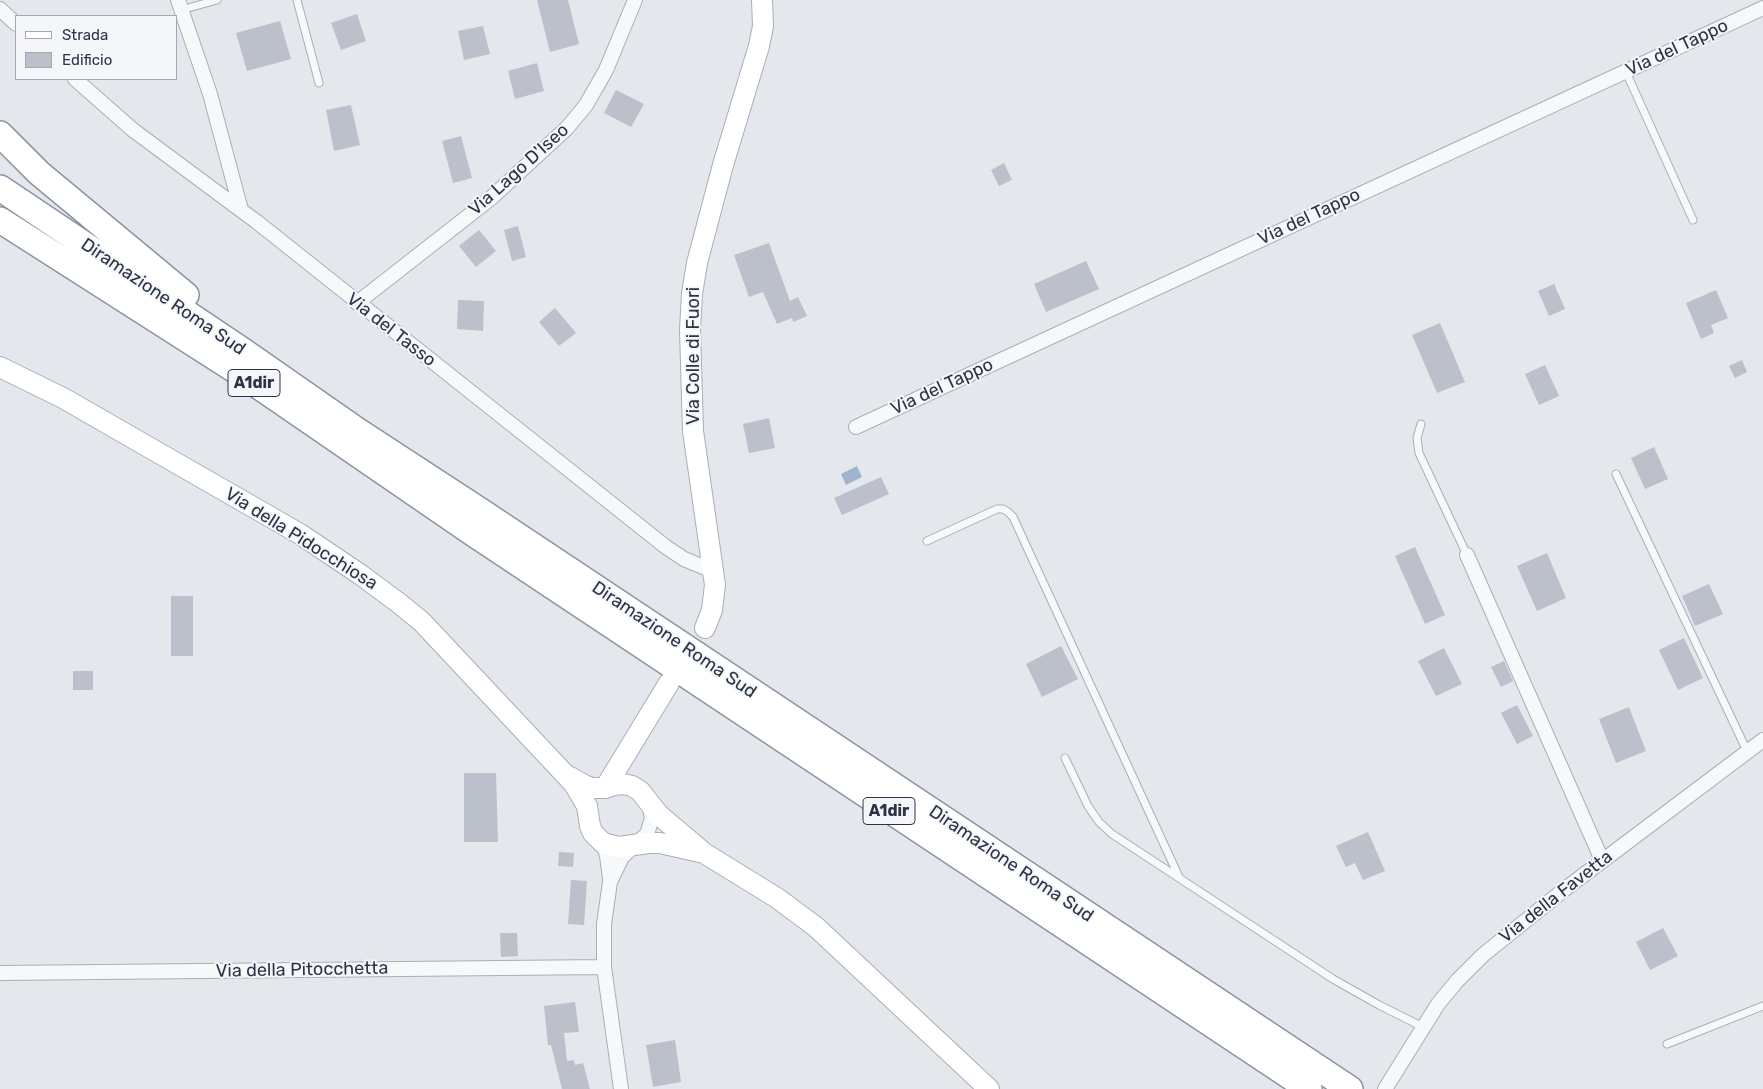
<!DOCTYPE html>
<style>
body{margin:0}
#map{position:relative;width:1763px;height:1089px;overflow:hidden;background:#e4e7ec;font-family:Rubik,sans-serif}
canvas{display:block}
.legend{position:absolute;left:15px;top:15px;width:162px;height:65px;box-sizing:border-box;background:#f4f6f9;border:1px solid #a4a8b1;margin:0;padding:6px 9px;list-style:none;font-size:15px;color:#2b3445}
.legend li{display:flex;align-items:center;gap:10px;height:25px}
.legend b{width:25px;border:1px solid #a4a8b1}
</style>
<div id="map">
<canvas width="1763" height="1089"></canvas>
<ul class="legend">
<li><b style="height:6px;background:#fff"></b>Strada</li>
<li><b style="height:14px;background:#bbc0ca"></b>Edificio</li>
</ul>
</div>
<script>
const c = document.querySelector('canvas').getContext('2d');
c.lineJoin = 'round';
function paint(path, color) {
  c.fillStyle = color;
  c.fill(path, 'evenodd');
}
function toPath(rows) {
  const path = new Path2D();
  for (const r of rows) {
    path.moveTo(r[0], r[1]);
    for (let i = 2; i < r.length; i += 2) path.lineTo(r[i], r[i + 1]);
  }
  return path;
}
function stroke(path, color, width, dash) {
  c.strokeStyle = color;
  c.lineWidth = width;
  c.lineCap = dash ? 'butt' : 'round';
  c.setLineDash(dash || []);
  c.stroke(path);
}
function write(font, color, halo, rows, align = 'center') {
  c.font = font + ' Rubik,sans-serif';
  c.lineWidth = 4;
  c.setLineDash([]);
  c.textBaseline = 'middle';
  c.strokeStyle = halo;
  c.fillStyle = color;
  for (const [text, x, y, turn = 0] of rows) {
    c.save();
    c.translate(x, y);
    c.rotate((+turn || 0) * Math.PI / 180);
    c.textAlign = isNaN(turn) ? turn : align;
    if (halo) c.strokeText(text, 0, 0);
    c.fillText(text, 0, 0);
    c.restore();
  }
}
const water = toPath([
 [857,466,862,477,846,485,841,474]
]);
const building = toPath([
 [537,0,568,0,579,44,550,52],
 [357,14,366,41,341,50,331,23],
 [280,21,291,59,247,71,236,33],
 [483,26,490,54,464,60,458,31],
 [537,63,544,91,515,99,508,71],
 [616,90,644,104,631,127,604,113],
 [351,105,360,145,334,151,326,110],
 [461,136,472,178,453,183,442,141],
 [1004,163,1012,180,999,186,991,170],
 [518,226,526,257,512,261,504,230],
 [479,230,496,251,476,267,459,246],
 [769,243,790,301,798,297,807,316,793,322,792,318,777,324,763,292,749,297,734,255],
 [1086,261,1099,289,1046,312,1034,284],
 [1554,284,1565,309,1549,316,1538,291],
 [1716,290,1728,318,1711,325,1714,333,1701,339,1686,303],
 [458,300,484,301,483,331,457,329],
 [555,308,576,333,559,346,539,322],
 [1440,323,1465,382,1437,393,1412,335],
 [1742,360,1747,372,1735,378,1729,366],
 [1545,365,1559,396,1539,405,1525,374],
 [769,418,775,448,749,453,743,424],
 [1654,447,1668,479,1645,489,1631,458],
 [881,477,889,494,842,515,834,498],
 [1415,547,1445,615,1425,624,1395,556],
 [1547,553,1566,598,1537,611,1517,566],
 [1709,584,1723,614,1695,626,1682,596],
 [171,596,193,596,193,656,171,656],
 [1684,638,1703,678,1678,690,1659,650],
 [1061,646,1078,679,1042,697,1026,664],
 [1444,648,1462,684,1436,696,1418,661],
 [1504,661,1513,681,1501,687,1491,667],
 [73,671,93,671,93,690,73,690],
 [1517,705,1533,736,1517,744,1501,713],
 [1629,707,1646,751,1616,763,1599,719],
 [464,773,496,773,498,842,464,842],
 [1368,832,1385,871,1363,880,1355,863,1346,867,1336,846],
 [559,852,574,853,573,867,558,866],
 [571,880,587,881,584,925,568,924],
 [1663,928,1678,956,1650,970,1636,942],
 [500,933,517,933,518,956,501,957],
 [575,1002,579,1032,564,1033,567,1061,574,1060,575,1065,583,1063,590,1089,562,1089,551,1045,548,1045,544,1006],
 [675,1040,681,1082,653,1087,646,1045]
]);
const lane = toPath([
 [297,0,319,83],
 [181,10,217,0],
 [1626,72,1693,220],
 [1421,424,1417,438,1419,453,1467,555],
 [1616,474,1747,751],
 [927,541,997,509,1003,509,1008,512,1013,517,1179,877],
 [1065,758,1088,806,1099,822,1112,834,1333,979,1379,1005,1423,1027],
 [1667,1044,1763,1006]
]);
const street = toPath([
 [178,0,210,94,241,210],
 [0,9,16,24],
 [75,79,133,130,257,222,666,547,684,559,713,571],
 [357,303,490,199,567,128,586,105,606,70,635,0],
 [856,427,1763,8],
 [1467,555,1602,860],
 [603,843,607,856,610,878],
 [0,973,604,967],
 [621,1089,604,967,604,924,610,882,622,857,647,834,652,818,649,804],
 [1385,1089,1438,1004,1457,981,1483,955,1565,889,1763,740]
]);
const secondary = toPath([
 [0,367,63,398,300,534,361,575,400,604,422,622,574,784,587,806,590,826,593,833,603,843,618,847,649,843,660,843,704,853],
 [705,628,712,610,715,585,693,431,690,330,692,294,697,263,723,165,759,46,763,26,762,0],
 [570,777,584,785,592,788,605,788,614,785,623,784,632,786,640,791,659,815,704,853,777,898,816,927,989,1089],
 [605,788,669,683]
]);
const highway = toPath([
 [0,134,39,173,186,295],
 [0,188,243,351,358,431,479,510,1350,1089],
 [0,220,238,372,471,532,1309,1089]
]);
const shields = [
 [254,383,52],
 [889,811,52]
];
const shieldNames = [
 ["A1dir",254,383],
 ["A1dir",889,811]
];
const streetNames = [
 ["Via del Tappo",1677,48,-25],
 ["Via Lago D'Iseo",519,170,-42],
 ["Via del Tappo",1309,217,-25],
 ["Diramazione Roma Sud",163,297,34],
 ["Via del Tasso",391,330,38],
 ["Via Colle di Fuori",694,356,-90],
 ["Via del Tappo",942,387,-25],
 ["Via della Pidocchiosa",301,539,32],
 ["Diramazione Roma Sud",674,640,34],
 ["Diramazione Roma Sud",1011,864,34],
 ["Via della Favetta",1556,897,-38],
 ["Via della Pitocchetta",302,970,-1]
];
paint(water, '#9fb4cc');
paint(building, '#bbc0ca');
stroke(lane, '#a9aeb7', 9);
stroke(street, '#a9aeb7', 16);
stroke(secondary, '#a9aeb7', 22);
stroke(highway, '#8b94a3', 28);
stroke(lane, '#f7f8fa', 7);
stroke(street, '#f7f8fa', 14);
stroke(secondary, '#fff', 20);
stroke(highway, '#fff', 25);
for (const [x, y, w] of shields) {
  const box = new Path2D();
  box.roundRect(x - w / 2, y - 13.5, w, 27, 4);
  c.fillStyle = '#f4f6f9';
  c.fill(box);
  stroke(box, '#2b3445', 1);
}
write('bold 16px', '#2b3445', null, shieldNames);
write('18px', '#2b3445', '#f4f6f9', streetNames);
</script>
